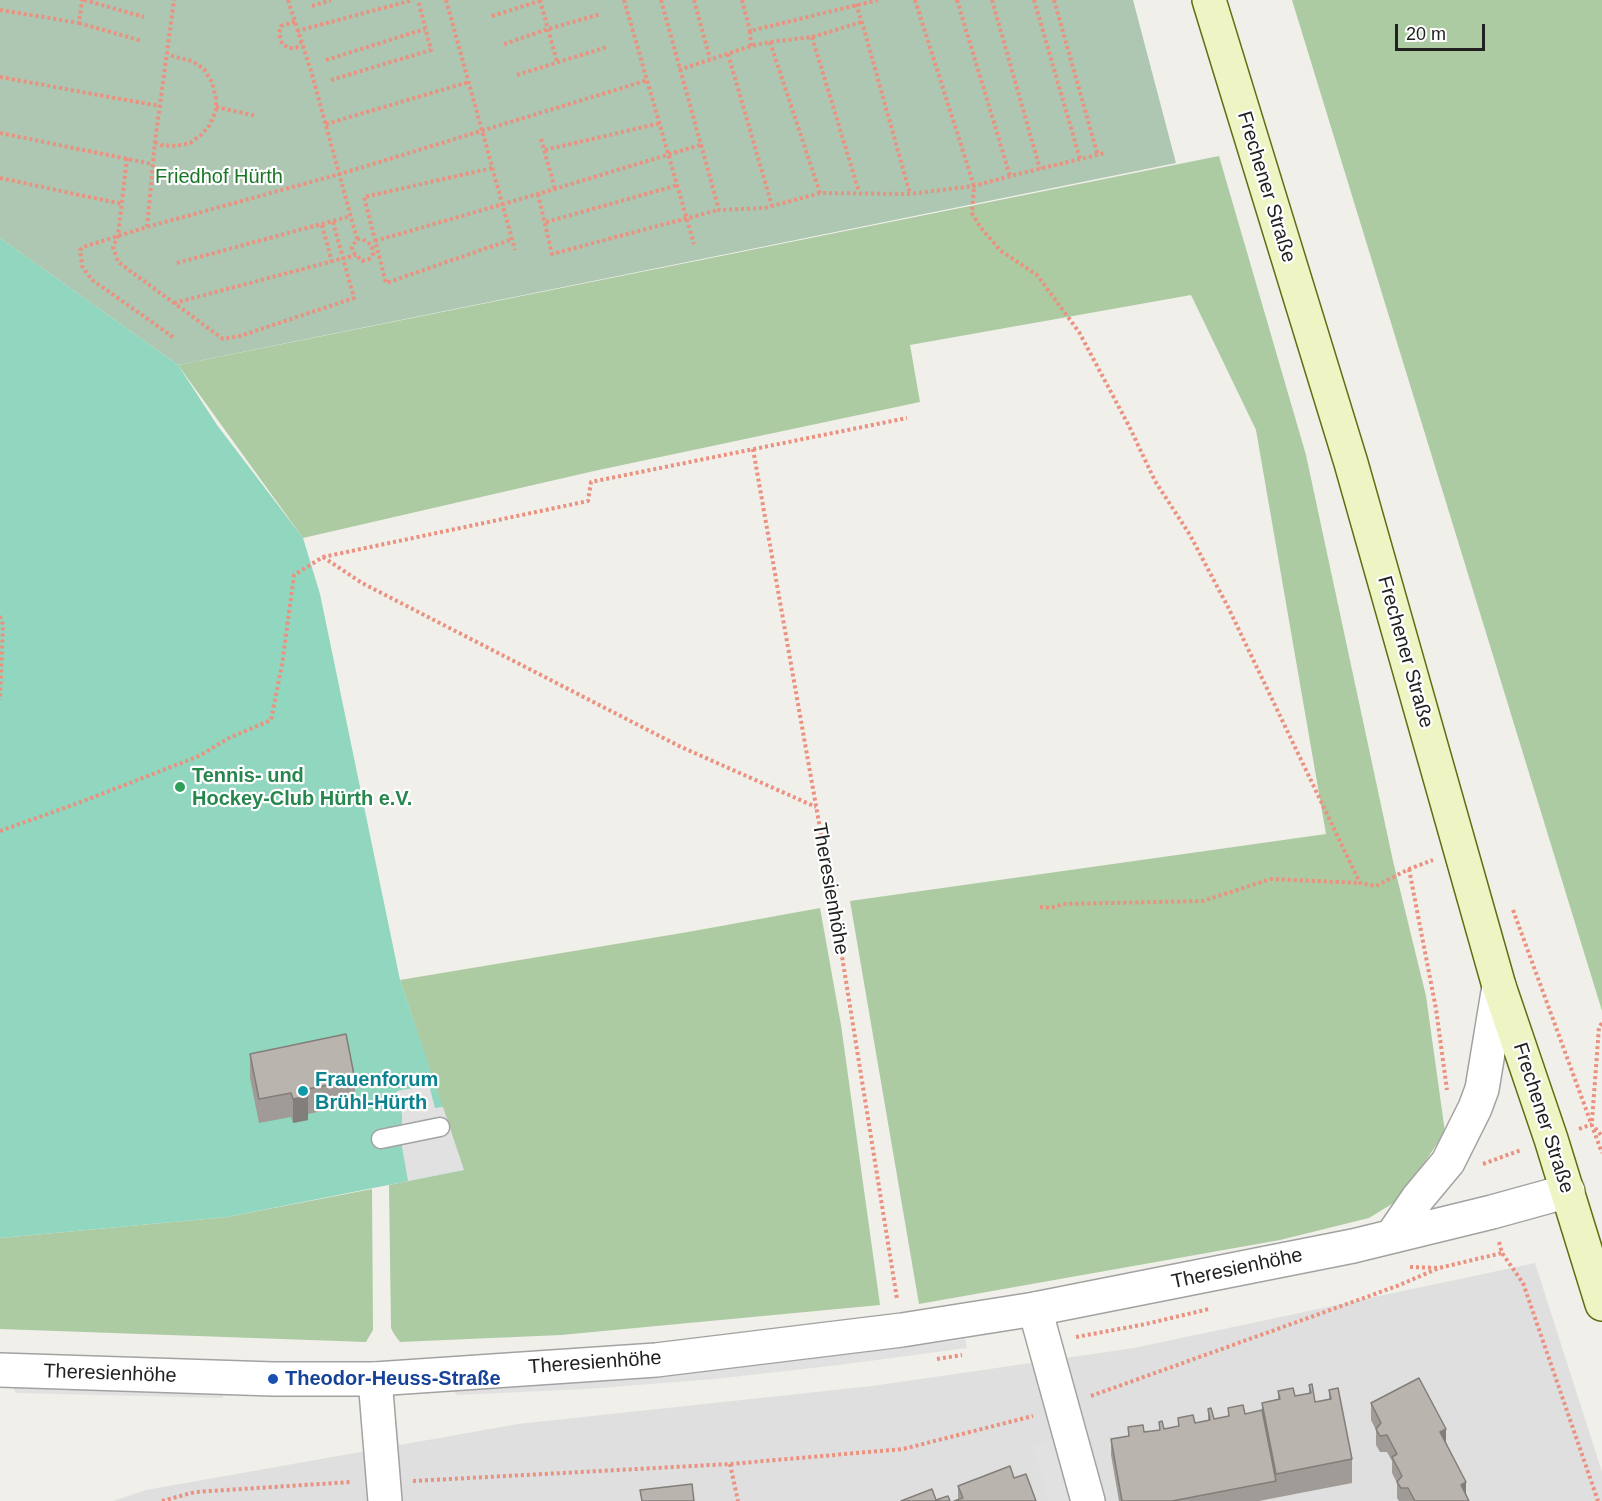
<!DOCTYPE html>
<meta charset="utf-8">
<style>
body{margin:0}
#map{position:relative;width:1602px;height:1501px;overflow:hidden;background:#f1efe9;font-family:Arial,sans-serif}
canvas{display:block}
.scale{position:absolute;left:1395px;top:24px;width:90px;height:27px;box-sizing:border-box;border:3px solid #212121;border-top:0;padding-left:8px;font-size:18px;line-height:21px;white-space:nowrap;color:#212121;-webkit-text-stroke:4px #fff;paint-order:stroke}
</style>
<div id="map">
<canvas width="1602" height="1501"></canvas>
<div class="scale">20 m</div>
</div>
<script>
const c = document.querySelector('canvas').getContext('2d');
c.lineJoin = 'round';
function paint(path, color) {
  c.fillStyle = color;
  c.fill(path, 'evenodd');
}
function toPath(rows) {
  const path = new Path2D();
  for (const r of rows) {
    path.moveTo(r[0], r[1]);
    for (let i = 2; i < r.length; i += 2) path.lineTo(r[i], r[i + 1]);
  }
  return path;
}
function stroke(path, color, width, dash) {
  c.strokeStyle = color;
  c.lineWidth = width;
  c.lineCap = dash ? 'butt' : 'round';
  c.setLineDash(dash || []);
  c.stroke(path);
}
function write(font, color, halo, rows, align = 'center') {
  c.font = font + ' Arial,sans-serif';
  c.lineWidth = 4.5;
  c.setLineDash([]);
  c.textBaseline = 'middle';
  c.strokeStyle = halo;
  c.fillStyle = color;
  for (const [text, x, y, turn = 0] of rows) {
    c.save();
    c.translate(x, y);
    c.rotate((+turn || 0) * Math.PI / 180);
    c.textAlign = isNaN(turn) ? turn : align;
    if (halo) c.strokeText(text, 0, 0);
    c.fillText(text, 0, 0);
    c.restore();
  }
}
const residential = toPath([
 [1535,1263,1602,1472,1602,1501,113,1501,146,1490,518,1424,872,1386,1134,1348]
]);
const forest = toPath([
 [1292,0,1602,0,1602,1011],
 [1219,156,1306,455,1393,861,1426,996,1445,1132,1400,1199,1369,1218,1280,1240,919,1304,850,901,1326,834,1256,430,1191,295,910,345,920,402,594,471,303,538,178,365],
 [820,908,841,1025,880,1305,561,1335,400,1342,394,1334,391,1328,389,1185,463,1170,400,980,688,932],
 [372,1189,373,1330,366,1342,0,1329,0,1238,227,1217]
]);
const cemetery = toPath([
 [0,0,1133,0,1176,163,178,365,0,238]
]);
const pitch = toPath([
 [0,238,178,365,217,425,303,538,320,594,400,980,464,1170,227,1217,0,1238]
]);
const parking = toPath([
 [429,1085,435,1108,443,1107,464,1170,408,1181,402,1147,402,1115,397,1091],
 [965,1339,967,1348,839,1365,715,1379,587,1389,457,1395,449,1386,590,1380,713,1370,902,1348],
 [10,1383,223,1388,223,1398,16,1393],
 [1052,1439,1071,1501,1049,1501,1032,1445]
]);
const path = toPath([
 [84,0,144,17],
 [288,0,311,71,357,239,352,247,353,252,362,261,369,259,373,254,372,247,368,242,362,239,357,239],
 [446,0,515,250],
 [540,0,557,62],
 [624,0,694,244],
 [661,0,719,210,765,208,820,193,910,194,974,186,1010,176,1105,153],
 [694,0,710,59],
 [742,0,750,31],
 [915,0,974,186,972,213,980,227,1001,251,1037,275,1079,332,1129,426,1155,481,1190,535,1228,607,1360,883,1376,886,1409,869,1433,860],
 [957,0,1010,176],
 [992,0,1040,169],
 [1034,0,1080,159],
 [1054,0,1098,156],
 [856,4,862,22,910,194],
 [312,6,331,0],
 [0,10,79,23,82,0],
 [492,16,543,0],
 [295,22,281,26,279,33,282,44,289,48,296,48,301,43],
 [79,23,142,41],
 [297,31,413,0],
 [812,37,859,192],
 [770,42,820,193],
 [504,44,548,29,601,14],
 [751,46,750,31,878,0],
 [728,54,772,206],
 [326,60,425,29],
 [679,70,751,46,770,42,812,37,862,22],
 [517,75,607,47],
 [0,77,159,106],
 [331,80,431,50,418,0],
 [216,107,256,116],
 [326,124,469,82],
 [0,133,152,164],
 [541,139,555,189],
 [155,142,161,145,176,146,190,143,201,135,209,126,216,111,216,99,212,82,204,69,192,61,168,55],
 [545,150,661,123],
 [127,158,118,236,113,247,118,262,223,339,240,336,354,298,333,222],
 [492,168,364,197,386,283,513,239],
 [0,178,122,204],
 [538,194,552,254,718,210],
 [546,222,678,185],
 [322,225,332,262],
 [147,227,155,142,174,0],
 [375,241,538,194,700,145],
 [177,263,351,216],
 [174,303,356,255],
 [173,337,91,279,82,266,80,250,83,247,147,227,340,174,648,80],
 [753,449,836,919,897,1299],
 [323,557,362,583,679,746,816,807],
 [0,616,3,625,0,700],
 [0,831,81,802,199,756,229,738,271,720,282,665,294,575,323,557,588,501,591,482,907,418],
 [1409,869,1436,1009,1447,1090],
 [1040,907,1051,908,1063,904,1203,901,1271,879,1360,883],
 [1513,910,1602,1153],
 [1592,1121,1599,1027,1602,1023],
 [1595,1128,1602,1136],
 [1579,1129,1592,1124],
 [1483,1164,1521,1150],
 [1499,1242,1502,1253,1523,1283,1598,1501],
 [1410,1267,1439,1268],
 [1076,1337,1146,1324,1209,1309],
 [937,1359,962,1355],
 [1091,1396,1397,1286,1439,1268,1502,1253],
 [730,1464,738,1501],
 [413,1481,730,1464,903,1449,1033,1416],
 [162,1501,195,1492,351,1482]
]);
const service = toPath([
 [381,1139,440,1127]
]);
const minor = toPath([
 [1035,1309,1088,1501],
 [375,1379,385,1501]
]);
const tertiary = toPath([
 [1392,1236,1418,1198,1448,1162,1475,1108,1482,1089,1499,986],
 [0,1370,273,1379,375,1379,656,1360,902,1330,1035,1309,1353,1246,1492,1212,1568,1191]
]);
const secondary = toPath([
 [1209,0,1351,463,1499,986,1551,1139,1602,1304]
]);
const wall = toPath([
 [250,1054,355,1080,355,1104,308,1114,308,1120,293,1123,291,1117,259,1123,250,1078],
 [1309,1385,1315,1402,1329,1399,1329,1390,1352,1459,1352,1483,1259,1501,1119,1501,1111,1455,1111,1439,1128,1436,1128,1427,1144,1432,1159,1430,1159,1422,1164,1429,1178,1426,1178,1418,1195,1423,1208,1420,1208,1409,1214,1419,1228,1417,1228,1408,1245,1414,1262,1410,1262,1403,1278,1399,1278,1391,1295,1396,1309,1394],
 [1371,1403,1446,1442,1469,1501,1399,1501,1397,1498,1397,1483,1392,1473,1392,1461,1387,1452,1380,1452,1376,1445,1376,1430,1371,1420],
 [1014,1478,958,1499,958,1486]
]);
const shadedWall = toPath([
 [308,1096,308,1120,293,1123,293,1099],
 [1446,1429,1446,1445,1440,1432],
 [1466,1482,1466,1498,1461,1485]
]);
const building = toPath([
 [346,1034,355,1080,307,1089,308,1096,293,1099,291,1093,259,1099,250,1054,346,1034],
 [1419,1378,1446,1429,1440,1432,1466,1482,1461,1485,1469,1501,1415,1501,1408,1488,1401,1488,1397,1482,1402,1476,1392,1457,1397,1454,1387,1435,1380,1436,1376,1429,1381,1423,1371,1403,1419,1378],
 [1312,1384,1315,1402,1331,1399,1329,1390,1338,1388,1352,1459,1276,1474,1262,1403,1280,1399,1278,1391,1293,1388,1295,1396,1311,1393,1309,1385,1312,1384],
 [1243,1405,1245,1414,1262,1410,1276,1481,1172,1501,1122,1501,1111,1439,1129,1436,1128,1427,1143,1425,1144,1432,1160,1430,1159,1422,1162,1421,1164,1429,1179,1426,1178,1418,1193,1415,1195,1423,1210,1420,1208,1409,1211,1408,1214,1419,1229,1416,1228,1408,1243,1405],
 [1010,1466,1014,1478,1026,1474,1036,1501,954,1501,963,1498,958,1486,1010,1466],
 [692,1484,694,1501,642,1501,640,1490,692,1484],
 [932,1489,936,1500,948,1496,950,1501,901,1501,932,1489]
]);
const markers = [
 [180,787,6,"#2e9e5b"],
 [303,1091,6,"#0f9aa8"],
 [273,1379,6,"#1a4fb4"]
];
const parkNames = [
 ["Friedhof Hürth",219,177]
];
const streetNames = [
 ["Frechener Straße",1266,187,73],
 ["Frechener Straße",1405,652,74],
 ["Theresienhöhe",830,889,80],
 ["Frechener Straße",1543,1118,72],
 ["Theresienhöhe",1237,1269,-12],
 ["Theresienhöhe",595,1363,-4],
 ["Theresienhöhe",110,1374,2]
];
const leisureNames = [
 ["Tennis- und",192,776],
 ["Hockey-Club Hürth e.V.",192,799]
];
const cultureNames = [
 ["Frauenforum",315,1080],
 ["Brühl-Hürth",315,1103]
];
const transitNames = [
 ["Theodor-Heuss-Straße",285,1379]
];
paint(residential, '#dfdfdf');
paint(forest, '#accba3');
paint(cemetery, '#adc7b2');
paint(pitch, '#91d6bf');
paint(parking, '#e1e1e1');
stroke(service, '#a2a2a2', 21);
stroke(minor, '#a2a2a2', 36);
stroke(tertiary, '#a2a2a2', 36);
stroke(secondary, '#606f12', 36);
stroke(path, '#eb917f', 4, [3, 3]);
stroke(service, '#fff', 18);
stroke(minor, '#fff', 33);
stroke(tertiary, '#fff', 33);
stroke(secondary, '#eff4c4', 33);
paint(wall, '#a09b96');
paint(shadedWall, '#827e7a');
paint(building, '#bab4af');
stroke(building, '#827e7a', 1.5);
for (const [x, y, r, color] of markers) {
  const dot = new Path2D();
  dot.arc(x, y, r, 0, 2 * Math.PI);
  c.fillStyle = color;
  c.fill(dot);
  stroke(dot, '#fff', 2);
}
write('20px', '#197626', '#fff', parkNames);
write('20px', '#212121', '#fff', streetNames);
write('bold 20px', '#27864d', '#fff', leisureNames, 'left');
write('bold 20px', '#0d838f', '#fff', cultureNames, 'left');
write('bold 20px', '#164399', '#fff', transitNames, 'left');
</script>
